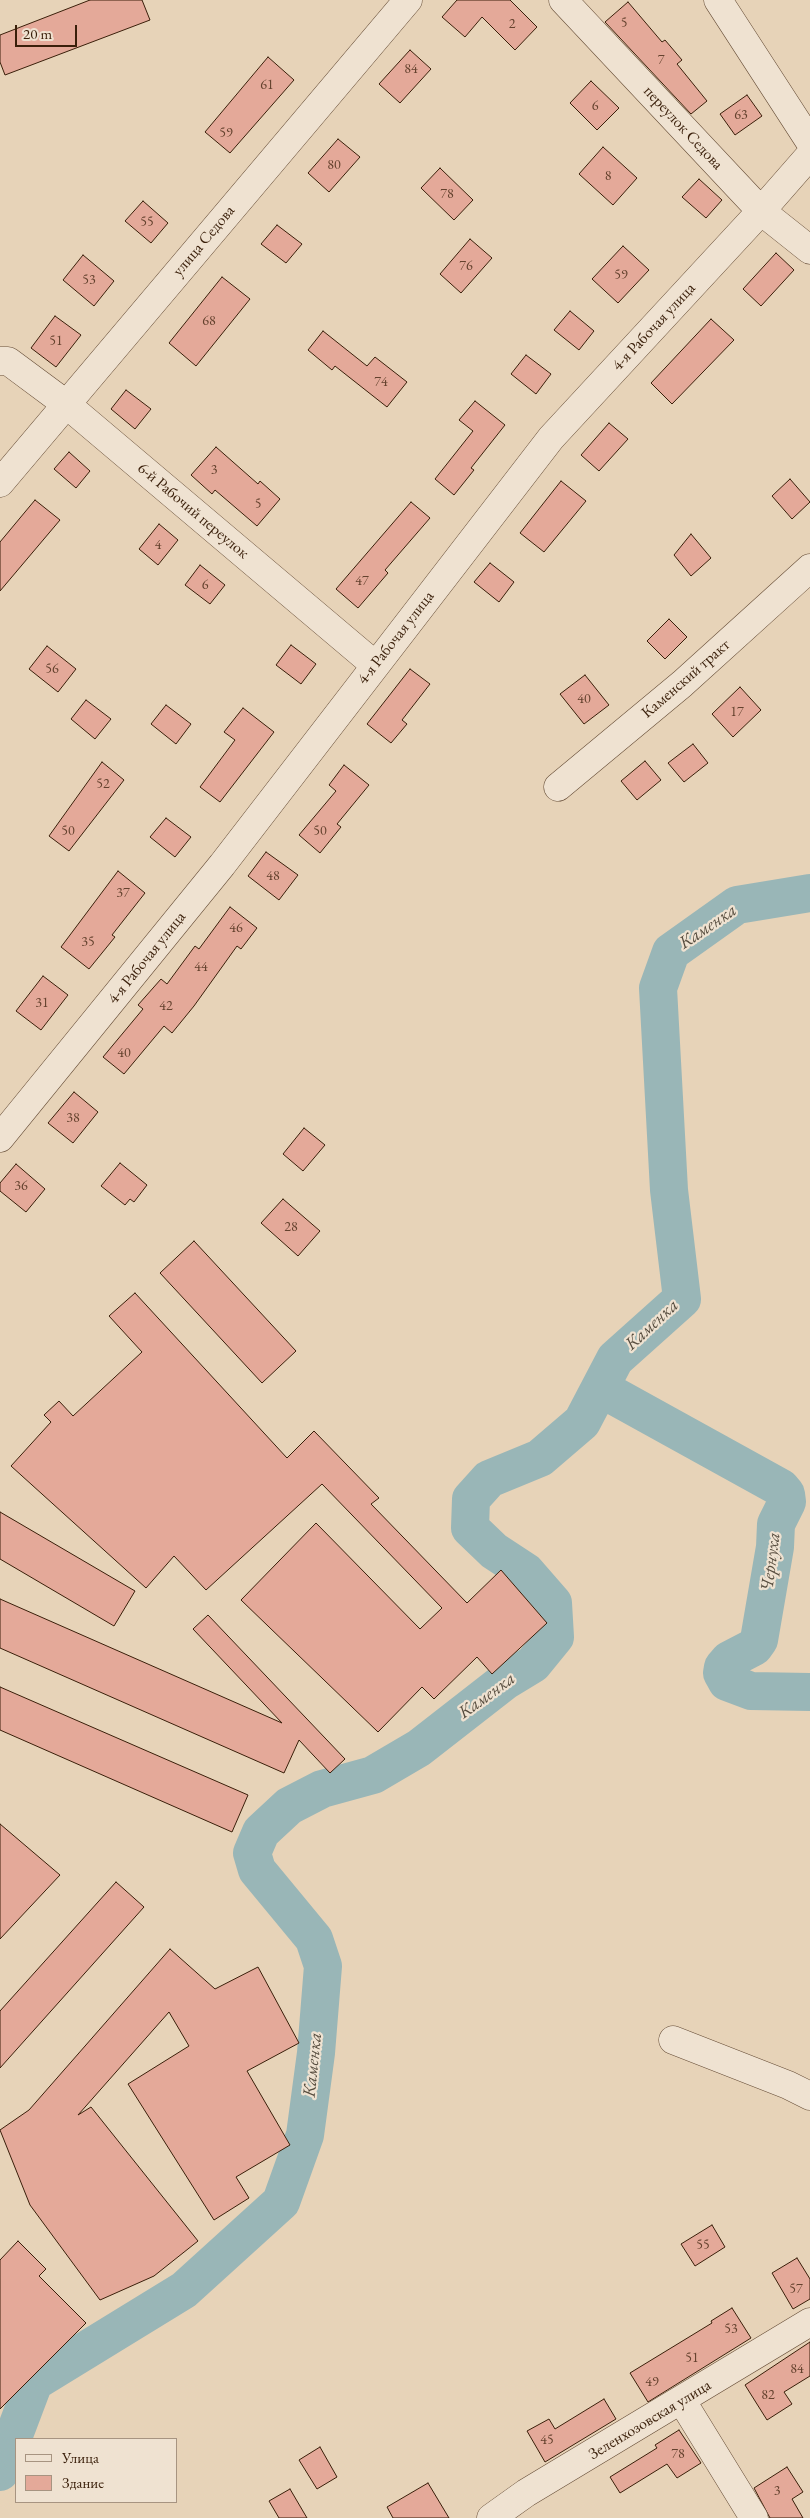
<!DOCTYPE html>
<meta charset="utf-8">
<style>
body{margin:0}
#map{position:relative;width:810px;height:2518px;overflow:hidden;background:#e7d3b8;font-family:"EB Garamond",serif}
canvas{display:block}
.legend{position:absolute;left:15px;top:2438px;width:162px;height:65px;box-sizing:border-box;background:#efe2d1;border:1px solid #a79481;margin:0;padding:6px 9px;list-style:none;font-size:15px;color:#3a1f0a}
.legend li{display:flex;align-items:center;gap:10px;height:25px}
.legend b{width:25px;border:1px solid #a79481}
.scale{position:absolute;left:15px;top:25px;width:62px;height:22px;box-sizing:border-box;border:2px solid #3a1f0a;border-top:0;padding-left:6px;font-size:15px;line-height:18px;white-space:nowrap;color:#3a1f0a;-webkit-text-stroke:4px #efe2d1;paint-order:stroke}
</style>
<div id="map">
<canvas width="810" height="2518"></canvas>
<ul class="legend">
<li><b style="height:6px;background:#efe2d1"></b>Улица</li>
<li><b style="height:14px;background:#e4a999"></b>Здание</li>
</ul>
<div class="scale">20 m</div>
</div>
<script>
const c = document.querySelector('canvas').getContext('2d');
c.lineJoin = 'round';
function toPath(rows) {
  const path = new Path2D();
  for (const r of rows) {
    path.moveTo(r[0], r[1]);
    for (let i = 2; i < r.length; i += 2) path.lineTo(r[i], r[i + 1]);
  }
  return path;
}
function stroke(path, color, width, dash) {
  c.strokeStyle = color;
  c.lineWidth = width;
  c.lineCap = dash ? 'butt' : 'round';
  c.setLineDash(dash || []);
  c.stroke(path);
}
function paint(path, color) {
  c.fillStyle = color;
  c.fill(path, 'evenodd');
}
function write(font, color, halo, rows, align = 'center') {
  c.font = font + ' "EB Garamond",serif';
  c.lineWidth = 4.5;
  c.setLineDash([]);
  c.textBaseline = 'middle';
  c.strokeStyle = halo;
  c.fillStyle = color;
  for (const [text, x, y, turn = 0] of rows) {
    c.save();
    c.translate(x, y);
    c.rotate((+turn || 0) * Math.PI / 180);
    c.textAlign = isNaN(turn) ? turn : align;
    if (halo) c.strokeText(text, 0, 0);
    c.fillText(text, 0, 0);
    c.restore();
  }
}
const river = toPath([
 [600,1388,781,1488,786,1494,787,1502,776,1524,775,1547,759,1640,754,1647,729,1660,723,1667,722,1673,727,1682,751,1691,810,1692],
 [0,2472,34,2382,184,2290,281,2202,305,2135,316,2053,323,1966,314,1939,257,1870,252,1853,261,1832,289,1806,322,1789,373,1775,419,1748,505,1681,533,1664,555,1637,553,1603,526,1572,494,1551,470,1528,471,1499,489,1479,540,1458,582,1422,615,1359,682,1299,669,1190,658,988,671,952,737,905,810,893]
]);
const building = toPath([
 [90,0,142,0,150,20,5,75,0,62,0,35,90,0],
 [457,0,510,0,537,27,515,50,482,17,465,37,442,17,457,0],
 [628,2,662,42,665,40,682,60,677,64,707,101,691,114,605,22,628,2],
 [410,50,431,69,400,103,379,84,410,50],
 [268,57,294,80,230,153,205,132,268,57],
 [591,81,619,108,597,130,570,103,591,81],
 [747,95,762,116,735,135,720,114,747,95],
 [338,139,360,157,329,192,308,173,338,139],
 [603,147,637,178,613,205,579,174,603,147],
 [440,168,473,200,454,220,421,188,440,168],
 [699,179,722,200,706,218,682,197,699,179],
 [143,201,168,223,151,243,125,221,143,201],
 [277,225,302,244,286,263,261,244,277,225],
 [470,239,492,258,461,293,440,274,470,239],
 [623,246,649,270,618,303,592,279,623,246],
 [776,253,794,270,761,306,743,289,776,253],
 [83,255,114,281,94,306,63,280,83,255],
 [222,277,250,299,196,366,169,343,222,277],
 [570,311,594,331,579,350,554,330,570,311],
 [55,316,81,335,56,367,31,348,55,316],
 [711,319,734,340,672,404,651,383,711,319],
 [323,331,367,366,375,357,407,382,387,407,335,366,332,370,308,350,323,331],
 [526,355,551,374,536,394,511,374,526,355],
 [126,390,151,409,135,429,111,409,126,390],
 [475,401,505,425,471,468,474,470,454,495,435,479,473,431,459,420,475,401],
 [609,423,628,439,599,471,581,455,609,423],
 [216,447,258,484,260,481,280,499,257,526,215,490,212,494,191,475,216,447],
 [69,452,90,471,76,488,54,469,69,452],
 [790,479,810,502,792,519,772,496,790,479],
 [561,481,586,501,544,552,520,533,561,481],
 [35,500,60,520,0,591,0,542,35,500],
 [411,502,430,518,385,570,388,573,358,608,336,589,411,502],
 [159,524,178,540,158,565,139,549,159,524],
 [691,534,711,558,691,576,674,555,691,534],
 [490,563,514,582,499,602,474,582,490,563],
 [200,565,225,585,210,604,185,585,200,565],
 [669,619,687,637,665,659,647,641,669,619],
 [291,645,316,664,301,684,276,665,291,645],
 [47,646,76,669,58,692,29,669,47,646],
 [410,669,430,684,402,720,407,724,391,743,367,724,410,669],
 [585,675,609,705,584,724,560,694,585,675],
 [740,687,761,710,733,737,712,714,740,687],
 [86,700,111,719,95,739,71,719,86,700],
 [166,705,191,724,176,744,151,724,166,705],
 [243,708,274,732,220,802,200,787,235,740,224,732,243,708],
 [693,744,708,763,684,782,668,763,693,744],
 [645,761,661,780,637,800,621,781,645,761],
 [102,762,124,780,69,851,49,836,102,762],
 [344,765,369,785,337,824,341,827,320,853,299,835,336,791,329,785,344,765],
 [166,818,191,837,175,857,150,837,166,818],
 [266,852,298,875,279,900,248,876,266,852],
 [118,871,145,893,112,935,115,937,89,969,61,947,118,871],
 [230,907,257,928,241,949,237,946,194,1006,172,1033,164,1026,124,1074,103,1057,143,1009,138,1005,161,979,167,984,195,946,199,949,230,907],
 [43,976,68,995,41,1030,16,1011,43,976],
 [74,1092,98,1112,73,1143,48,1123,74,1092],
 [304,1128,325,1145,303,1171,283,1154,304,1128],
 [120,1163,147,1185,134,1202,130,1199,125,1205,101,1186,120,1163],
 [16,1164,45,1189,26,1212,0,1191,0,1183,16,1164],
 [283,1199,320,1231,298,1256,261,1223,283,1199],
 [194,1241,296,1351,262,1383,160,1273,194,1241],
 [135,1293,287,1458,314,1431,379,1498,371,1504,467,1603,501,1570,547,1623,492,1674,477,1657,434,1699,422,1687,378,1732,241,1600,316,1523,420,1629,442,1608,322,1484,206,1590,174,1556,146,1588,11,1466,51,1422,44,1415,59,1401,73,1416,142,1352,109,1316,135,1293],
 [0,1512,135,1591,114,1626,0,1559,0,1512],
 [0,1599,282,1723,193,1629,208,1615,345,1759,330,1773,299,1740,284,1773,0,1648,0,1599],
 [0,1687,248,1795,232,1832,0,1730,0,1687],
 [0,1824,60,1875,0,1939,0,1824],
 [116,1882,144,1907,0,2068,0,2011,116,1882],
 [170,1949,215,1989,258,1967,299,2043,247,2071,290,2145,236,2177,249,2198,214,2220,128,2084,189,2046,169,2012,78,2115,91,2107,198,2241,154,2276,100,2300,30,2205,0,2130,29,2110,170,1949],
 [712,2225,725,2247,695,2266,681,2244,712,2225],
 [18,2241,46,2269,39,2276,86,2323,0,2409,0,2260,18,2241],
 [797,2258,810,2279,810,2299,793,2309,772,2273,797,2258],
 [732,2308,751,2338,648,2402,630,2373,712,2323,711,2321,732,2308],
 [810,2342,810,2376,784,2392,792,2404,767,2420,745,2385,810,2342],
 [604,2399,616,2419,545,2462,527,2431,549,2419,555,2429,604,2399],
 [679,2430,701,2463,677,2478,667,2464,620,2493,610,2477,657,2448,655,2445,679,2430],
 [320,2447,337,2477,317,2489,299,2460,320,2447],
 [787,2467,803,2492,792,2499,803,2518,770,2518,754,2488,787,2467],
 [428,2483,449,2518,393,2518,387,2507,428,2483],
 [290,2489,307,2518,279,2518,269,2501,290,2489]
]);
const minor = toPath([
 [563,0,761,211,810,250],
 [718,0,810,142],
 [0,361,8,361,66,404,375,665],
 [0,483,408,0],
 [558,787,682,684,810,568],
 [0,1138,222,865,551,438,761,211,810,155],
 [673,2040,788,2085,810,2096],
 [682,2401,754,2518],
 [491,2518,526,2493,810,2322]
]);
const numberNames = [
 ["5",624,23],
 ["2",512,24],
 ["7",661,60],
 ["84",411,69],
 ["61",267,85],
 ["6",595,106],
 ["63",741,115],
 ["59",226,133],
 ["80",334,165],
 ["8",608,176],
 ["78",447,194],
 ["55",147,222],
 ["76",466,266],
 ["59",621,275],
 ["53",89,280],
 ["68",209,321],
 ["51",56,341],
 ["74",381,382],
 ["3",214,470],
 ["5",258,504],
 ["4",158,545],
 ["47",362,581],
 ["6",205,585],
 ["56",52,669],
 ["40",584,699],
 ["17",737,712],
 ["52",103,784],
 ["50",68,831],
 ["50",320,831],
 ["48",273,876],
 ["37",123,893],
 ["46",236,928],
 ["35",88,942],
 ["44",201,967],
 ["31",42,1003],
 ["42",166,1006],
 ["40",124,1053],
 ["38",73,1118],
 ["36",21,1186],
 ["28",291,1227],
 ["55",703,2245],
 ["57",796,2289],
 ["53",731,2329],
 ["51",692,2358],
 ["84",797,2369],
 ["49",652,2382],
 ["82",768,2395],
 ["45",547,2440],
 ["78",678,2454],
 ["3",777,2491]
];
const streetNames = [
 ["переулок Седова",683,128,47],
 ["улица Седова",204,241,-50],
 ["4-я Рабочая улица",654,327,-47],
 ["6-й Рабочий переулок",193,511,40],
 ["4-я Рабочая улица",396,638,-52],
 ["Каменский тракт",686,679,-41],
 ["4-я Рабочая улица",147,958,-51],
 ["Зеленхозовская улица",650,2420,-31]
];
const waterNames = [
 ["Каменка",708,927,-34],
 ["Каменка",652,1325,-43],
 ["Чернуха",771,1562,-83],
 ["Каменка",487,1696,-36],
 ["Каменка",313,2065,-84]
];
stroke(river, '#99b6b7', 38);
paint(building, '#e4a999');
stroke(building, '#3a1f0a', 1);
stroke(minor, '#654c36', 29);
stroke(minor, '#efe2d1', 28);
write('14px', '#64422e', null, numberNames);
write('16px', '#3a1f0a', '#efe2d1', streetNames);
write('italic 18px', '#564c3e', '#efe2d1', waterNames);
</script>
